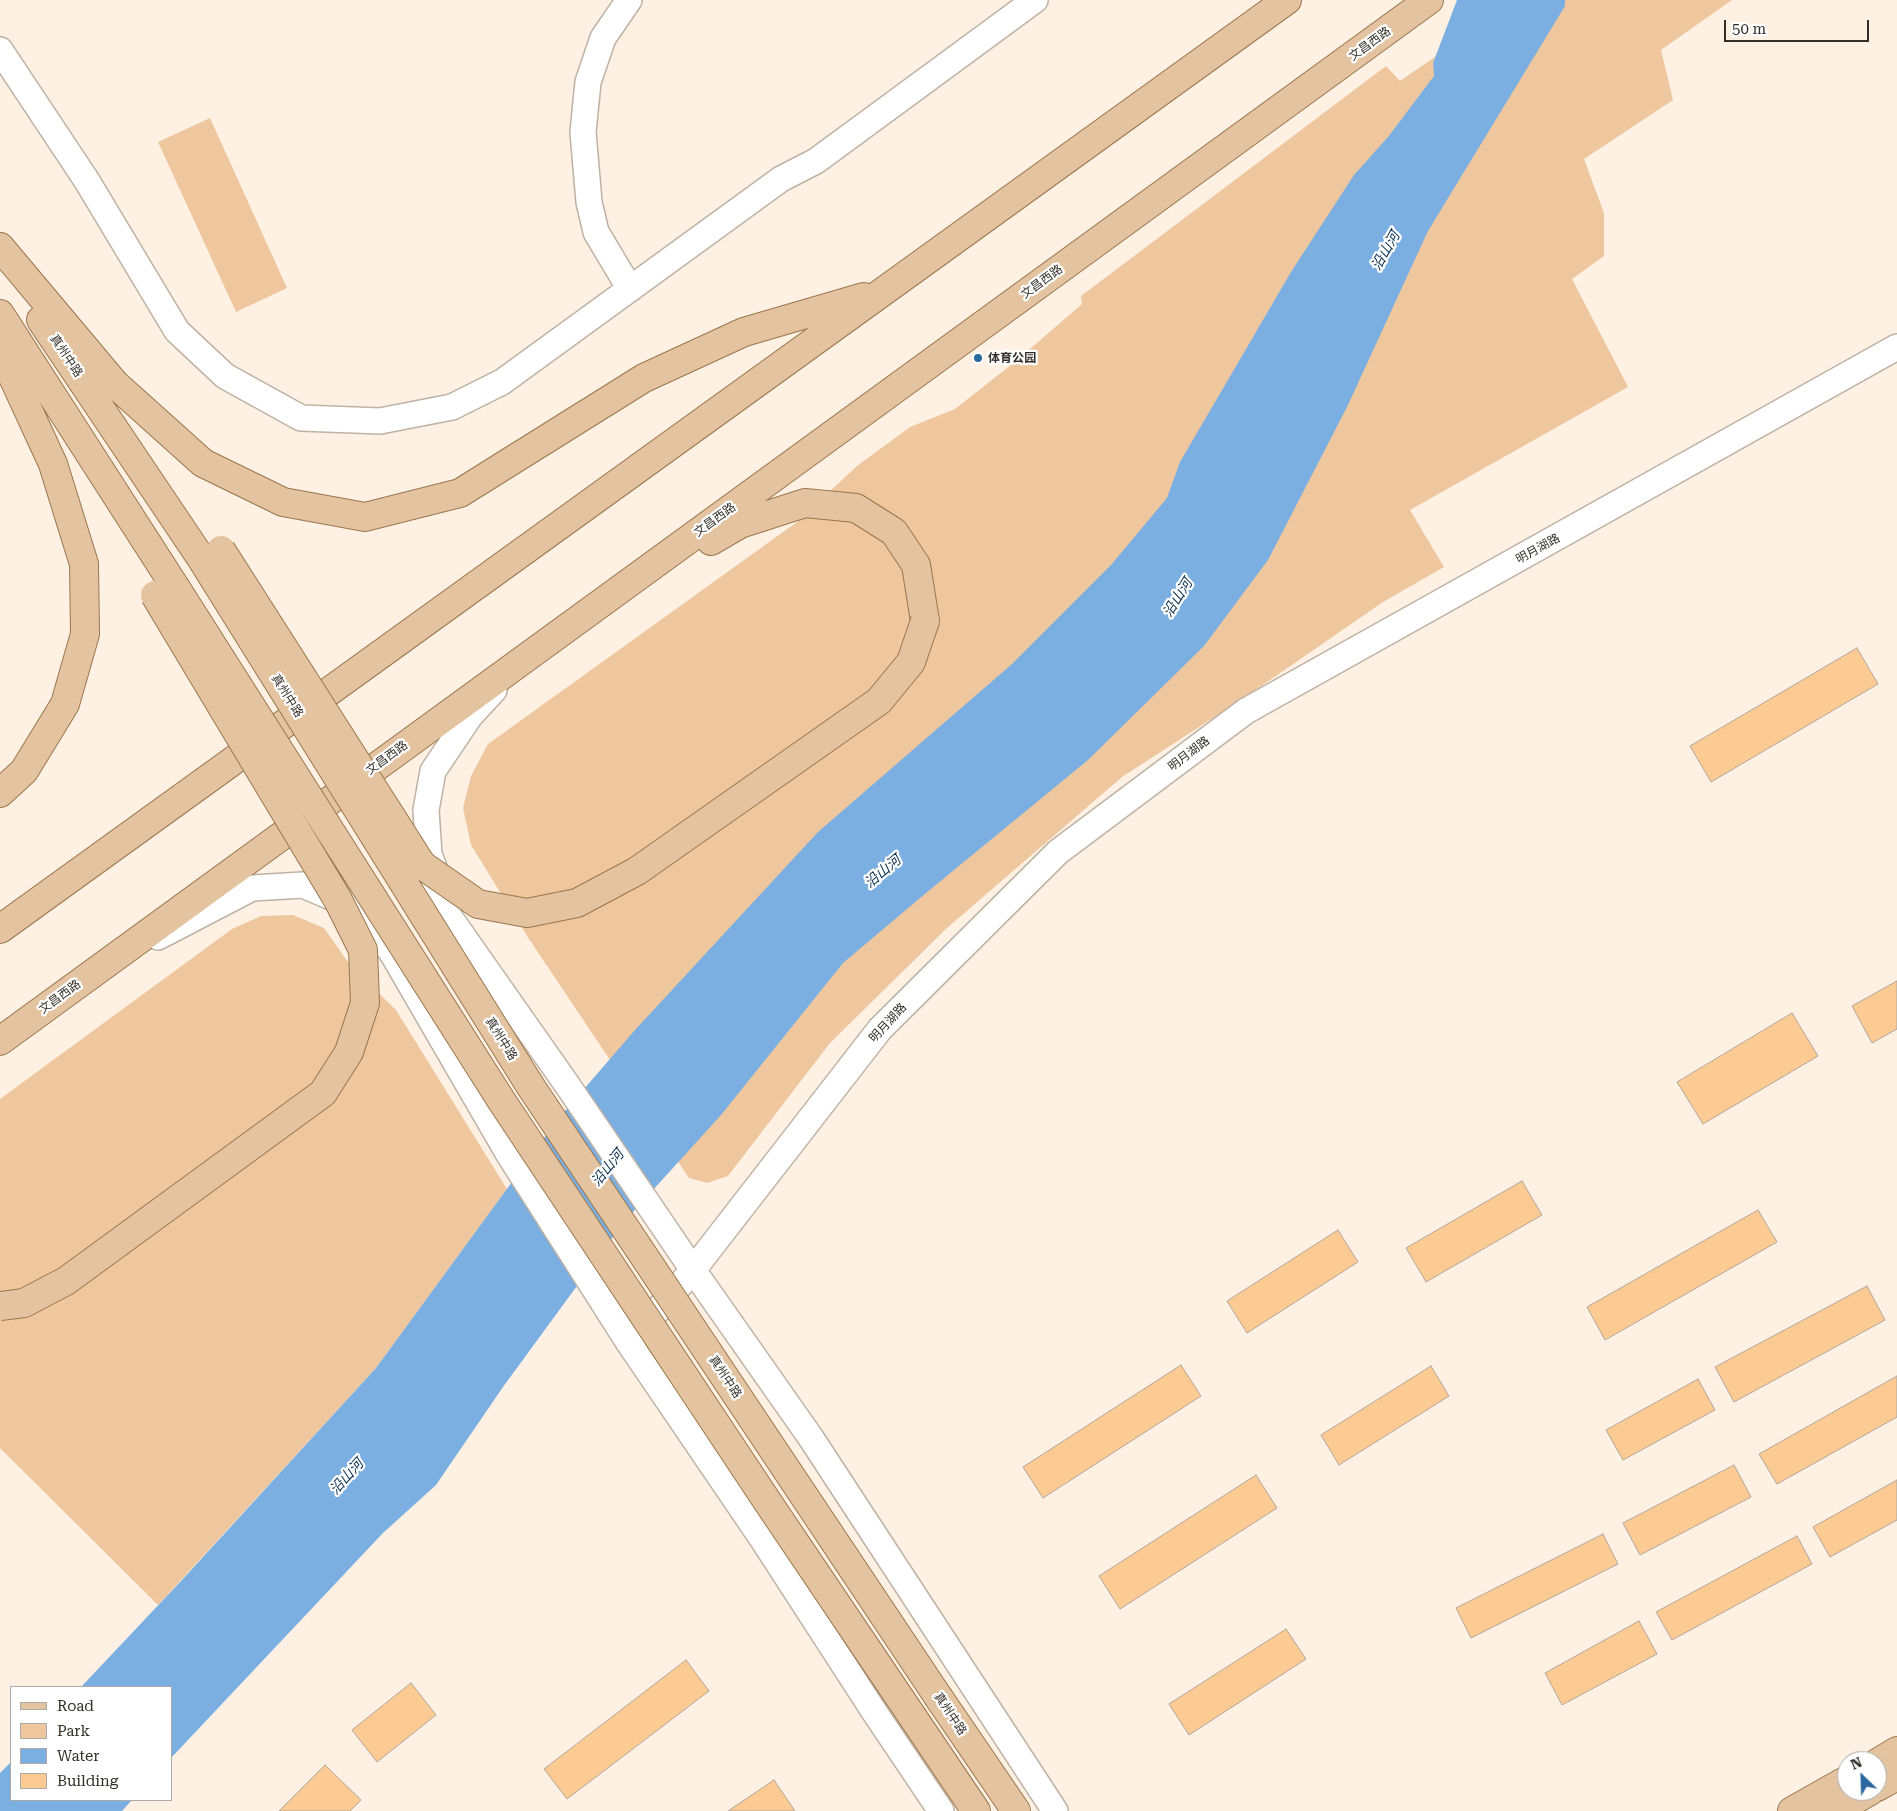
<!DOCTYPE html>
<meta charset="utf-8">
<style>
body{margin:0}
#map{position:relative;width:1897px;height:1811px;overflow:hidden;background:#fef1e4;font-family:"Roboto Serif",serif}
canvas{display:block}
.legend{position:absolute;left:10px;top:1686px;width:162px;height:115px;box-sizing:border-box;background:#fff;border:1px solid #adaba9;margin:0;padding:6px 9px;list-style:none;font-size:15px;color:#332e29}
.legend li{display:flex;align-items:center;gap:10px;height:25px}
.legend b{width:25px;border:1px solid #adaba9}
.north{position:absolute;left:1837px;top:1751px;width:50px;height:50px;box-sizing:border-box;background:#fff;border:1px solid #adaba9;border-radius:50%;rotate:336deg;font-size:14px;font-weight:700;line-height:20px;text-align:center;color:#332e29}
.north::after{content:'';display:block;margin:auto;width:18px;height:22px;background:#2b689f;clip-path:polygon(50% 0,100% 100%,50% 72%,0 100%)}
.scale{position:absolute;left:1724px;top:20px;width:145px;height:22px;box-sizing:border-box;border:2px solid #332e29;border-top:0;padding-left:6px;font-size:15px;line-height:18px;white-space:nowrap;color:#332e29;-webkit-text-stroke:4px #fff;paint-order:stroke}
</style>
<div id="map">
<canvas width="1897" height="1811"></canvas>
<ul class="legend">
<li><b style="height:6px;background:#e4c4a0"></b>Road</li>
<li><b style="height:14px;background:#eec79e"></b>Park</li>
<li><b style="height:14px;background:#7cafe1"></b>Water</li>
<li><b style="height:14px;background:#fcca93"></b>Building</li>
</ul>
<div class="north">N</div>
<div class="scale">50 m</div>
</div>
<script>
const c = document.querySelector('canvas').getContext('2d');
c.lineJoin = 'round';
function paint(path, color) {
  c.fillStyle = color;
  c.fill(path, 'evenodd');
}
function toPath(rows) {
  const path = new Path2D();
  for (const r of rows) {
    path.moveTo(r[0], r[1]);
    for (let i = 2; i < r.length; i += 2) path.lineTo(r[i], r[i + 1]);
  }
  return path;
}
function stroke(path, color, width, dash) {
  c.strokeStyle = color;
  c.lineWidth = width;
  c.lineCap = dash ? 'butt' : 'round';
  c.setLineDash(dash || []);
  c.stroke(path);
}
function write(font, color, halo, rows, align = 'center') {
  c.font = font + ' "Roboto Serif","Noto Sans SC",serif';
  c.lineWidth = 4.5;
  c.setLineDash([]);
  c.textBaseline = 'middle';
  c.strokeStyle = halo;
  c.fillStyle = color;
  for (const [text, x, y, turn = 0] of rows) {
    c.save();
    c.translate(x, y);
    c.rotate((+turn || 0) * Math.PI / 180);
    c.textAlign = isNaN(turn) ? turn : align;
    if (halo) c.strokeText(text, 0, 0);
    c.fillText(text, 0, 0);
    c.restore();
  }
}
const green = toPath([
 [1518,0,1732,0,1661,50,1673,100,1584,159,1604,213,1604,256,1572,279,1628,387,1410,510,1444,567,1383,602,1247,696,1122,777,947,928,830,1043,728,1176,707,1183,689,1178,529,939,471,845,463,808,471,776,488,744,797,522,857,466,910,427,955,409,1016,361,1082,304,1081,296,1386,66,1400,81],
 [210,118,287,288,236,312,158,142],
 [293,915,324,928,350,965,396,1010,507,1189,376,1368,158,1605,0,1448,0,1099,232,929,261,916]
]);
const water = toPath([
 [1457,0,1565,0,1565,6,1428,231,1347,407,1268,560,1204,646,1088,760,926,893,843,963,721,1115,623,1223,503,1387,436,1485,383,1533,171,1758,171,1687,81,1687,181,1581,376,1368,558,1119,635,1030,818,832,1012,664,1111,565,1167,498,1180,462,1291,272,1354,175,1388,137,1434,76,1433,63],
 [11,1762,11,1800,132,1800,122,1811,0,1811,0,1773]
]);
const building = toPath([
 [1857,648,1878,684,1711,782,1690,746,1857,648],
 [1897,981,1897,1029,1872,1043,1852,1006,1897,981],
 [1792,1013,1818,1056,1703,1124,1677,1082,1792,1013],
 [1522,1181,1542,1215,1426,1282,1406,1248,1522,1181],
 [1758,1210,1777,1242,1605,1340,1587,1307,1758,1210],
 [1338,1230,1358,1262,1247,1333,1227,1301,1338,1230],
 [1867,1286,1885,1320,1734,1402,1715,1367,1867,1286],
 [1181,1365,1201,1396,1043,1498,1023,1467,1181,1365],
 [1431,1366,1449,1396,1339,1465,1321,1435,1431,1366],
 [1897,1376,1897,1417,1777,1484,1759,1454,1897,1376],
 [1698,1379,1715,1410,1623,1460,1606,1430,1698,1379],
 [1734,1465,1751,1497,1640,1555,1623,1523,1734,1465],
 [1256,1475,1277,1508,1120,1609,1099,1576,1256,1475],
 [1897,1480,1897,1520,1830,1557,1813,1527,1897,1480],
 [1603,1534,1618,1564,1471,1638,1456,1608,1603,1534],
 [1797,1536,1812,1564,1672,1640,1656,1612,1797,1536],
 [1639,1621,1657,1654,1562,1705,1545,1673,1639,1621],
 [1286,1629,1306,1659,1189,1735,1169,1704,1286,1629],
 [686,1660,709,1691,567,1799,544,1769,686,1660],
 [411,1683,436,1715,377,1762,352,1730,411,1683],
 [325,1765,361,1800,350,1811,279,1811,325,1765],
 [774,1780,795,1811,728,1811,774,1780]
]);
const minor = toPath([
 [629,0,603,38,588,82,583,132,589,202,596,232,630,289],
 [0,50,87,181,177,331,225,376,301,418,380,421,452,407,502,382,781,179,816,161,1035,0],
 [295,803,395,958,508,1153,629,1343,763,1540,875,1713,941,1811],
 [408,858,568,1086,693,1270,811,1438,1055,1811],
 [439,881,429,854,426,810,433,771,470,716,494,690],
 [158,937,252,888,303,885,347,904],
 [629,1343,693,1270,880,1029,1058,852,1246,711,1897,347]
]);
const major = toPath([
 [0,247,115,384,203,463,283,502,365,517,460,493,644,378,744,332,864,297],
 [0,314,174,585],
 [41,320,203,561],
 [0,349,53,464,84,564,85,634,65,704,24,771,0,793],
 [711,541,740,524,805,503,856,508,894,532,916,565,925,621],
 [0,929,1287,0],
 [0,1041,1429,0],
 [939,1698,1016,1811],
 [914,1719,976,1811],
 [1877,1763,1897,1751],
 [1877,1787,1897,1776],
 [1792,1811,1847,1780],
 [1835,1811,1870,1791]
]);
const majorBridge = toPath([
 [221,550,422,865,478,904,527,913,577,903,637,871,879,701,911,662,925,621],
 [203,561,531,1087,939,1698],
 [174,585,501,1100,767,1501,914,1719],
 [0,1306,24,1303,66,1281,323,1093,349,1052,365,1003,363,950,338,900,155,595]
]);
const markers = [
 [978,358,5,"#2b689f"]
];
const streetNames = [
 ["文昌西路",1370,44,-36],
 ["文昌西路",1042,282,-36],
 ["真州中路",66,356,56],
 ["文昌西路",715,520,-36],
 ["明月湖路",1538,549,-29],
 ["真州中路",287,696,58],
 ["明月湖路",1189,754,-37],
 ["文昌西路",387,758,-36],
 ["文昌西路",60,997,-36],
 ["明月湖路",888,1023,-47],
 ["真州中路",501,1039,58],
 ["真州中路",725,1377,56],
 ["真州中路",950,1714,56]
];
const poiNames = [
 ["体育公园",988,358]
];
const waterNames = [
 ["沿山河",1386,251,-60],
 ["沿山河",1178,598,-58],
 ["沿山河",883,872,-40],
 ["沿山河",608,1168,-51],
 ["沿山河",347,1477,-48]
];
paint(green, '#eec79e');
paint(water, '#7cafe1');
paint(building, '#fcca93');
stroke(building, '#b1a599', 1);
stroke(minor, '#beb2a5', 28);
stroke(major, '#9a764d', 30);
stroke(minor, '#fff', 25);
stroke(major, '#e4c4a0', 28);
stroke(majorBridge, '#9a764d', 30, []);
stroke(majorBridge, '#e4c4a0', 28);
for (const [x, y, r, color] of markers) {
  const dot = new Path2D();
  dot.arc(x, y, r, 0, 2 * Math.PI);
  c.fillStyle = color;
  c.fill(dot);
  stroke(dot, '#fff', 2);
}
write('12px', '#332e29', '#fff', streetNames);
write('bold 12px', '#332e29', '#fff', poiNames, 'left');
write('italic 14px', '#072e4e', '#fff', waterNames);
</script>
